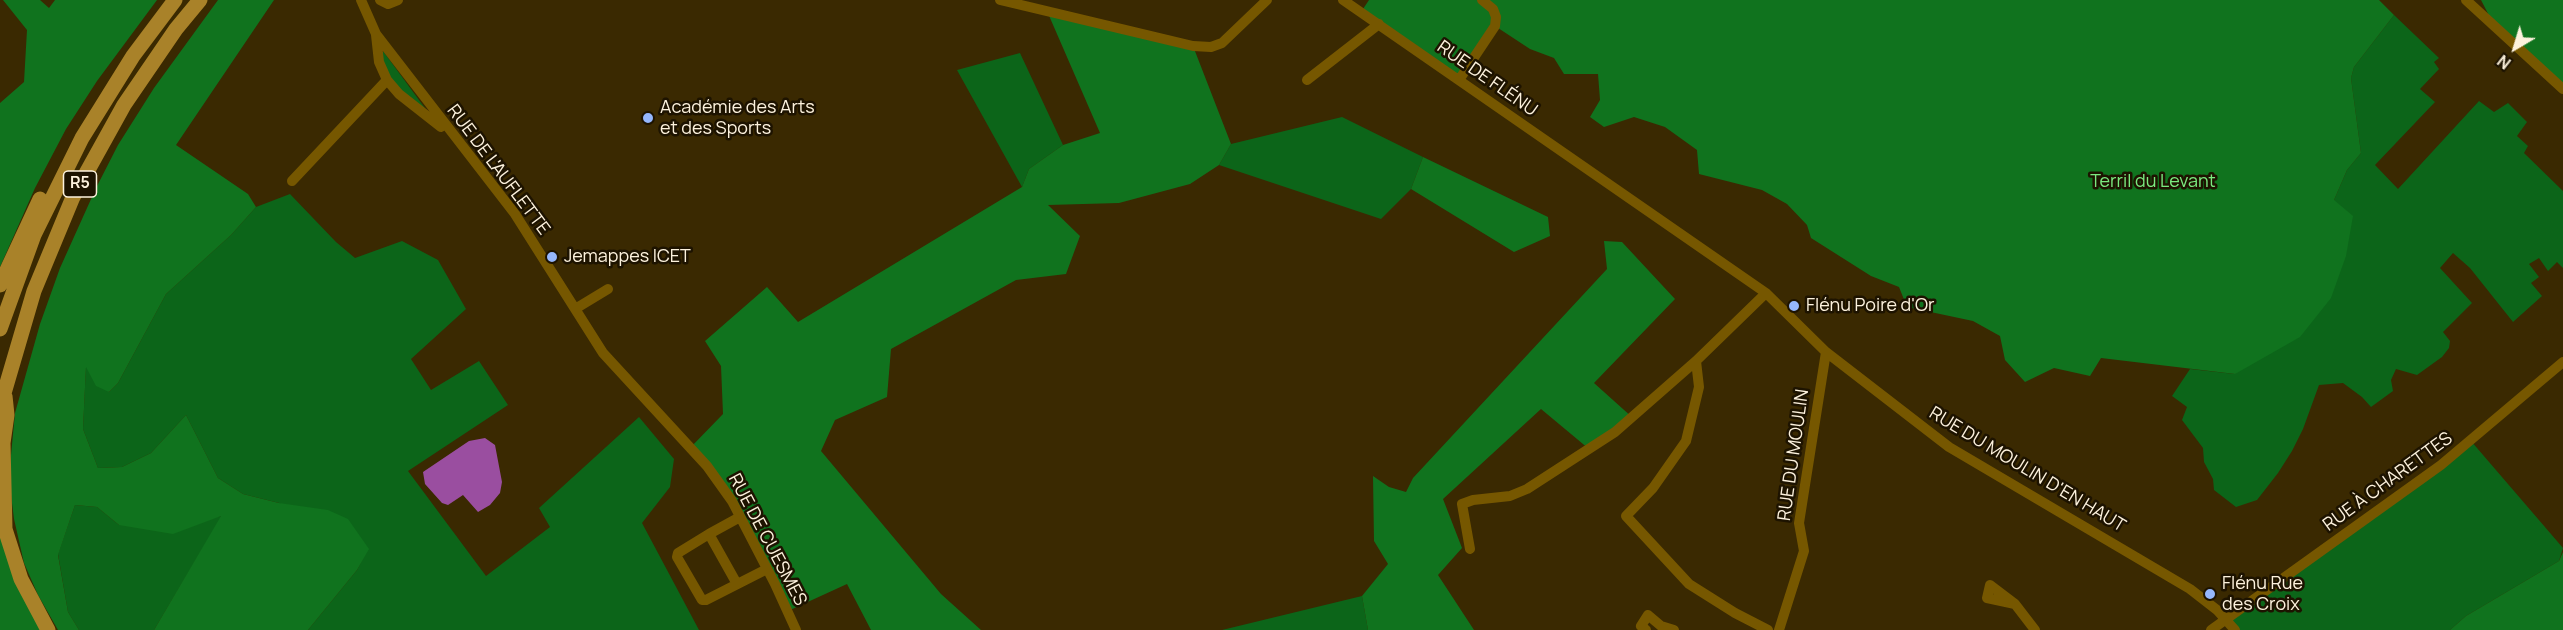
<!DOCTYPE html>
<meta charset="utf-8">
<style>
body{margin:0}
#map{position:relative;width:2563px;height:630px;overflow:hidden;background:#3a2901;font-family:Manrope,sans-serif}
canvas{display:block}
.north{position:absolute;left:2485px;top:18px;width:60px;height:60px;-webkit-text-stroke:4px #1d1300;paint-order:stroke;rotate:218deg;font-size:16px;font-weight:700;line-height:24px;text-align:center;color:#fdf2dd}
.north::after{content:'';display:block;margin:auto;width:21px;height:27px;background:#fdf2dd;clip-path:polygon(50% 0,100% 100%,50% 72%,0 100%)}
</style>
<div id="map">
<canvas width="2563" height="630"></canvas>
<div class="north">N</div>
</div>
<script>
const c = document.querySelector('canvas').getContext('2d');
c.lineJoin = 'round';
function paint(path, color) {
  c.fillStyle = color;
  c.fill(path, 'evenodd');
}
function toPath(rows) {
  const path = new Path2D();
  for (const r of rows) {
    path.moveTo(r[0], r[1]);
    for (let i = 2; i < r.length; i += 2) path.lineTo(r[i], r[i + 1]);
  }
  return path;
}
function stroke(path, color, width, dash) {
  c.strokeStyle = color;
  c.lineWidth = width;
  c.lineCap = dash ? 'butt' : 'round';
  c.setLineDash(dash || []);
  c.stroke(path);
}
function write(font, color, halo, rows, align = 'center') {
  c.font = font + ' Manrope,sans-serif';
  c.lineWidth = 5;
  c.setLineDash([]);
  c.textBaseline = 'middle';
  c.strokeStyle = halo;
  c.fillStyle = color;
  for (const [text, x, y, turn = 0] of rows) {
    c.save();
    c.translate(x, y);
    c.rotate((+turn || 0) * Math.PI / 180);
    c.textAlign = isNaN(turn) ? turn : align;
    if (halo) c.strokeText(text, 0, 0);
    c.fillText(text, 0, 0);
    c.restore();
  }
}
const green = toPath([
 [2394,15,2439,58,2434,62,2439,69,2420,89,2435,102,2375,165,2398,189,2479,101,2494,112,2508,103,2527,122,2517,136,2528,146,2524,153,2563,191,2563,268,2557,262,2548,271,2539,258,2529,264,2539,277,2531,283,2542,296,2513,322,2470,268,2453,253,2440,268,2472,303,2443,332,2450,341,2449,348,2442,357,2417,375,2396,369,2391,380,2393,391,2371,407,2362,397,2343,383,2319,385,2303,429,2292,451,2278,473,2257,500,2236,507,2214,490,2213,479,2204,462,2203,448,2182,420,2187,407,2172,396,2190,369,2235,374,2334,200,2347,170,2361,153,2351,78,2354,67],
 [383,51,430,115,402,91,389,76,383,61],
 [1020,53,1063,145,1029,169,1022,187,957,70],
 [1342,117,1423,157,1411,189,1381,219,1219,165,1231,144],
 [290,194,336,242,355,258,402,241,438,260,466,309,411,359,431,390,479,361,508,405,408,471,486,576,550,527,539,508,639,417,674,459,670,487,642,523,699,630,308,630,357,570,368,549,279,503,243,494,218,478,186,415,151,453,122,467,98,468,83,429,86,365,109,392,118,383,166,294,231,235,256,207],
 [2471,441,2563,548,2559,561,2466,616,2450,630,2235,630,2225,620],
 [75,505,97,507,119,525,222,516,154,630,79,630,68,612,58,554],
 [1362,596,1368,630,1222,630]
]);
const forest = toPath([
 [3,0,40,0,49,8,55,0,157,0,97,81,66,129,35,188,0,267,0,103,24,82,27,30],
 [218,0,274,0,176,145,248,194,256,207,231,235,166,294,118,383,109,392,96,386,86,367,83,429,98,468,122,467,151,453,186,415,218,478,243,494,279,503,328,510,348,519,369,549,357,570,308,630,154,630,221,516,173,534,119,525,97,507,75,505,58,555,68,612,79,630,58,630,38,595,24,563,14,519,10,487,11,455,15,413,40,324,60,268,96,188,118,145,154,88],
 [1369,0,2379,0,2394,15,2354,67,2351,78,2361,153,2347,170,2334,200,2353,216,2346,256,2331,298,2300,337,2235,374,2101,358,2090,376,2054,368,2025,382,2005,360,2000,336,1973,321,1907,307,1899,287,1871,276,1811,238,1807,225,1787,204,1762,190,1699,174,1697,150,1665,127,1634,117,1604,127,1590,117,1600,100,1598,74,1564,74,1554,58,1530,49,1495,26,1459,80,1361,12],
 [2481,0,2563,0,2563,89,2496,29],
 [1047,11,1193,46,1231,144,1219,165,1190,184,1119,203,1048,205,1080,236,1066,274,1016,280,891,349,887,397,835,420,821,451,941,594,981,630,871,630,847,584,788,611,732,501,690,448,723,414,721,366,705,341,767,287,798,322,1022,187,1029,169,1063,145,1100,133],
 [1423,157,1548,217,1550,236,1514,252,1411,189],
 [1604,241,1622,242,1675,299,1594,383,1633,418,1589,449,1541,409,1443,499,1462,548,1438,575,1474,630,1368,630,1362,596,1388,564,1374,541,1373,476,1389,487,1406,492,1413,478,1607,269],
 [0,511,43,630,0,630],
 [2563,552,2563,630,2450,630,2466,616,2559,561]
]);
const water = toPath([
 [485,438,495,445,502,482,500,493,490,505,478,512,463,495,448,505,442,503,425,484,423,472,469,441]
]);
const minor = toPath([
 [361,0,376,34,515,214,603,353,707,466,732,501,775,584,796,630],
 [380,0,388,4,398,0],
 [1000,0,1193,46,1211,47,1222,43,1267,0],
 [1343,0,1766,293,1826,352,1949,447,2190,589,2217,610,2235,630],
 [2466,0,2563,89],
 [376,35,379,62,387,80,399,94,441,127],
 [1307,80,1379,24],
 [1459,80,1495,26,1496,17,1493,9,1482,0],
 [292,181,387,80],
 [575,309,608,289],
 [1696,361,1699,387,1686,441,1653,488,1626,516,1689,584,1735,613,1768,630],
 [709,534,678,553,677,557,702,600,706,600,767,569],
 [1470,549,1462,504,1473,500,1510,496,1527,489,1615,432,1696,361,1766,293],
 [737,584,709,534,740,517],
 [2015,604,1987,598,1990,585,2015,604,2035,630],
 [1646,630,1641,626,1648,615,1661,626,1674,630],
 [1779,630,1804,551,1799,523,1826,352],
 [2211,630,2441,465,2563,362]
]);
const highway = toPath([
 [0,285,40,199],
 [0,329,34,235,82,138,133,56,175,0],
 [5,396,7,415,3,443,5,529,21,579,48,630],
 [0,407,34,291,73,197,124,105,176,29,200,0]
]);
const markers = [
 [648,118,6,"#95b7fd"],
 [552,257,6,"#95b7fd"],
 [1794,306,6,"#95b7fd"],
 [2210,594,6,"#95b7fd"]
];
const shields = [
 [80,184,33]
];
const shieldNames = [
 ["R5",80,184]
];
const streetNames = [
 ["RUE DE FLÉNU",1487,79,35],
 ["RUE DE L'AUFLETTE",498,170,53],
 ["RUE DU MOULIN",1794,455,-82],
 ["RUE DU MOULIN D'EN HAUT",2027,470,31],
 ["RUE À CHARETTES",2388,482,-36],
 ["RUE DE CUESMES",767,540,62]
];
const poiNames = [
 ["Académie des Arts",660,108],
 ["et des Sports",660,129],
 ["Jemappes ICET",564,257],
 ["Flénu Poire d'Or",1806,306],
 ["Flénu Rue",2222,584],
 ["des Croix",2222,605]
];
const parkNames = [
 ["Terril du Levant",2153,182]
];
paint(green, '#0c6519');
paint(forest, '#10731e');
paint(water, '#9a4ea0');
stroke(minor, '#765700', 10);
stroke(highway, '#a98229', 15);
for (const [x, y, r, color] of markers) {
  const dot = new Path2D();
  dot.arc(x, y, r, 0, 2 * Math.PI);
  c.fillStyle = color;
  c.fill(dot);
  stroke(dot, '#1d1300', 2);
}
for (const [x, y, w] of shields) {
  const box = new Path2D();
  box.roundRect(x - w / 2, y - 13, w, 26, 4.5);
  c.fillStyle = '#1d1300';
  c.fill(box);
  stroke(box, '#fdf2dd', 1.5);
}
write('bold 16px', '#fdf2dd', null, shieldNames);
write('18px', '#fdf2dd', '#1d1300', streetNames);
write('18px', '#fdf2dd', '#1d1300', poiNames, 'left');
write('18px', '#7bea7f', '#1d1300', parkNames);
</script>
